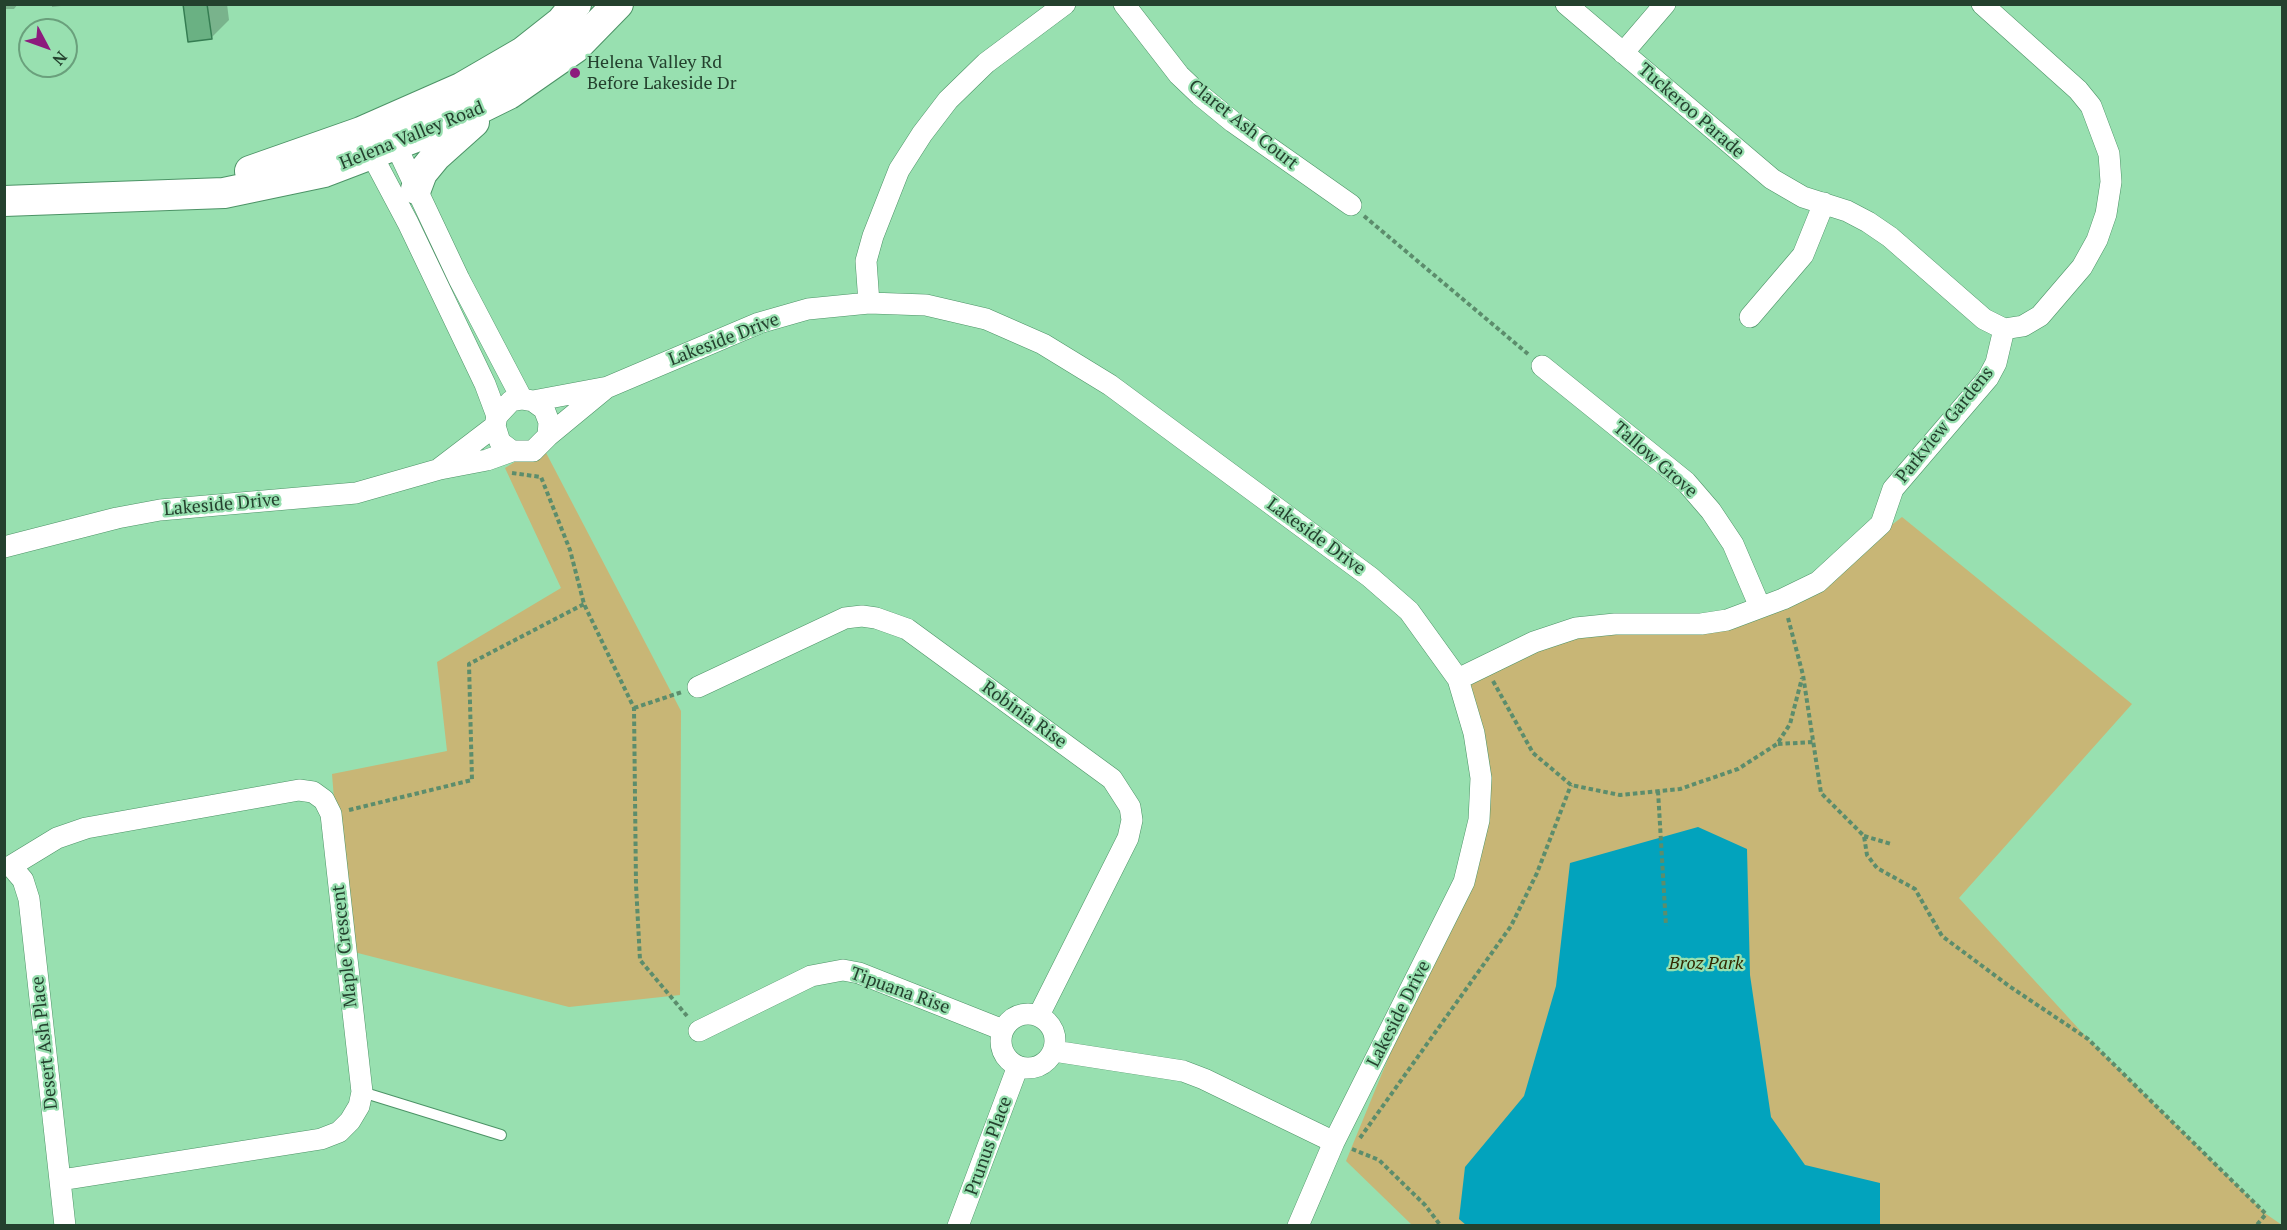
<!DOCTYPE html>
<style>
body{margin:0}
#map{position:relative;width:2287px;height:1230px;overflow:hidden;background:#98e0b0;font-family:"PT Serif",serif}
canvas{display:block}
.frame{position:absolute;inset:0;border:6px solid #24412e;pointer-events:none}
.north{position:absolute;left:18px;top:18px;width:60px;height:60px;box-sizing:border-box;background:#98e0b0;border:2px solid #6aa07c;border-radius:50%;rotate:131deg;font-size:16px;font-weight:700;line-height:24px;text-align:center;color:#24412e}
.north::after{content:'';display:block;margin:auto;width:21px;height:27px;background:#8d1b7d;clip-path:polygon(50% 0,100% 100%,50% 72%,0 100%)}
</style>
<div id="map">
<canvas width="2287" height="1230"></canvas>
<div class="frame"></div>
<div class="north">N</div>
</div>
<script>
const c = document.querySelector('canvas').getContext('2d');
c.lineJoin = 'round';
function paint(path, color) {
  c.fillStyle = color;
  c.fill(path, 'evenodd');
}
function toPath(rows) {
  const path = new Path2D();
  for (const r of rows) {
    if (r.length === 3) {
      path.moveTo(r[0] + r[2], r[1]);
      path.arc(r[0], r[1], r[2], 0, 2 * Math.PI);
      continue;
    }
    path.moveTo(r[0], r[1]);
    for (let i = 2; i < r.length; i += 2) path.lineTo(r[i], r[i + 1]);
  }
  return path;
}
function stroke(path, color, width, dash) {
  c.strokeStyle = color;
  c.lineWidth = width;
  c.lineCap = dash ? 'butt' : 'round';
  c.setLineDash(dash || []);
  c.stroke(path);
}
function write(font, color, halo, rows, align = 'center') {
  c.font = font + ' "PT Serif",serif';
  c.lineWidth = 4.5;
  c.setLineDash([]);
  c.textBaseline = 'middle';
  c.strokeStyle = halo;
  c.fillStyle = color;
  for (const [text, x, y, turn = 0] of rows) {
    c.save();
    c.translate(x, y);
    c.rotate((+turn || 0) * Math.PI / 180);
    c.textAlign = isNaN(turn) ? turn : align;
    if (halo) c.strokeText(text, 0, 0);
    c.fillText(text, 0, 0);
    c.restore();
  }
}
const green = toPath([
 [542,445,681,711,680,995,569,1007,346,950,332,774,447,751,437,662,561,588,505,468],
 [1902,517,2132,704,1959,898,2088,1039,2266,1214,2282,1225,1412,1225,1346,1161,1440,932,1479,820,1458,679,1534,642,1701,624,1818,582]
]);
const water = toPath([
 [1698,827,1747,849,1750,975,1771,1117,1805,1165,1880,1183,1880,1225,1466,1225,1459,1219,1465,1167,1524,1096,1556,986,1570,863]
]);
const shadow = toPath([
 [4,4,18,4,14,9,4,9],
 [52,4,79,4,52,7],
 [185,4,227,4,229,20,211,38]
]);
const building = toPath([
 [183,4,207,4,212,39,188,42,183,4]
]);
const path = toPath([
 [1364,216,1528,354],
 [512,473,541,477,570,550,584,604,634,708,636,885,640,960,687,1016],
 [1788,618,1803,675,1821,793,1864,836,1867,855,1877,868,1915,889,1942,936,2009,986,2088,1039,2266,1214,2256,1226],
 [1493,681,1533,753,1571,785,1620,795,1680,789,1738,769,1777,744,1790,724,1802,678],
 [634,708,682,692],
 [1778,744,1813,742],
 [1658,791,1666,926],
 [349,810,472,780,469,664,584,604],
 [1864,836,1891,844],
 [1360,1138,1511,926,1537,873,1571,785],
 [1352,1149,1379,1160,1425,1205,1441,1226]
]);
const lane = toPath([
 [362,1092,501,1135]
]);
const street = toPath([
 [1124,4,1179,75,1200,95,1233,122,1351,205],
 [1566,4,1772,179,1803,197,1847,211,1868,222,1890,237,1984,319,2004,329],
 [1982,4,2078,90,2091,106,2109,154,2111,182,2106,214,2097,240,2082,267,2040,316,2023,326,2004,329],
 [1623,53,1665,4],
 [390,133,459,279,522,399],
 [366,144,408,223,485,384,497,416],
 [869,303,866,261,873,236,899,170,922,134,948,100,986,63,1065,4],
 [1750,317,1803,255,1824,203],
 [1542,366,1686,482,1711,511,1733,544,1760,607],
 [533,401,608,387,759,323,808,309,869,303,926,305,986,319,1043,344,1110,385,1370,577,1409,611,1458,679,1474,733,1481,778,1479,820,1464,882,1334,1142,1298,1226],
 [548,436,605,389],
 [440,468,495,426],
 [4,547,117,518,160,510,356,493,440,469,487,460,512,451,533,451,548,436,549,422,544,409,533,401,522,399,511,401,497,416,495,426,500,442,512,451],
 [1458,679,1534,642,1576,628,1615,624,1701,624,1727,620,1783,599,1818,582,1881,524,1893,489,1988,378,1996,363,2004,329],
 [698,687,845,618,862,616,876,618,907,629,1112,779,1130,807,1132,820,1128,838,1039,1015],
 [1028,1041,27],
 [699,1031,811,976,843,970,859,973,1003,1030],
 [1054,1051,1183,1071,1204,1079,1334,1142],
 [61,1180,321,1139,339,1132,350,1121,359,1106,362,1092,346,950,331,814,324,800,313,792,299,790,86,828,57,838,11,866,23,880,29,899,65,1226],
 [958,1226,1018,1066]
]);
const secondary = toPath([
 [250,171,361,132,461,88,523,52,561,22,576,4],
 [416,189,422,173,436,156,474,122],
 [4,201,224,193,324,172,442,127,509,94,575,48,618,4]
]);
const markers = [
 [575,73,6,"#8d1b7d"]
];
const poiNames = [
 ["Helena Valley Rd",587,63],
 ["Before Lakeside Dr",587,84]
];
const streetNames = [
 ["Tuckeroo Parade",1691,111,41],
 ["Claret Ash Court",1243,125,38],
 ["Helena Valley Road",412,136,-22],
 ["Lakeside Drive",724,340,-21],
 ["Parkview Gardens",1945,425,-51],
 ["Tallow Grove",1655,460,41],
 ["Lakeside Drive",222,505,-5],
 ["Lakeside Drive",1316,537,36],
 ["Robinia Rise",1024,715,36],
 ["Maple Crescent",345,946,-96],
 ["Tipuana Rise",900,991,20],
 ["Lakeside Drive",1399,1014,-63],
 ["Desert Ash Place",45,1043,-96],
 ["Prunus Place",989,1146,-70]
];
const parkNames = [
 ["Broz Park",1706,964]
];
paint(green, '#c8b676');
paint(water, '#02a3bd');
paint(shadow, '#0003');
paint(building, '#6ab183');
stroke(building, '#357d52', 1.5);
stroke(lane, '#4c9366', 12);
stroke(street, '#4c9366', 22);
stroke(secondary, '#4c9366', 32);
stroke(path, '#5c8d6c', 4, [4.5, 3]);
stroke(lane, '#fff', 10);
stroke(street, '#fff', 21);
stroke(secondary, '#fff', 30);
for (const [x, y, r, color] of markers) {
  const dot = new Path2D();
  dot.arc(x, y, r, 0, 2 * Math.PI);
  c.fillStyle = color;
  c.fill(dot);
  stroke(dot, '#98e0b0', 2);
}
write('18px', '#24412e', '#98e0b0', poiNames, 'left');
write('18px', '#24412e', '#98e0b0', streetNames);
write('italic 18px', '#332900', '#98e0b0', parkNames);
</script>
